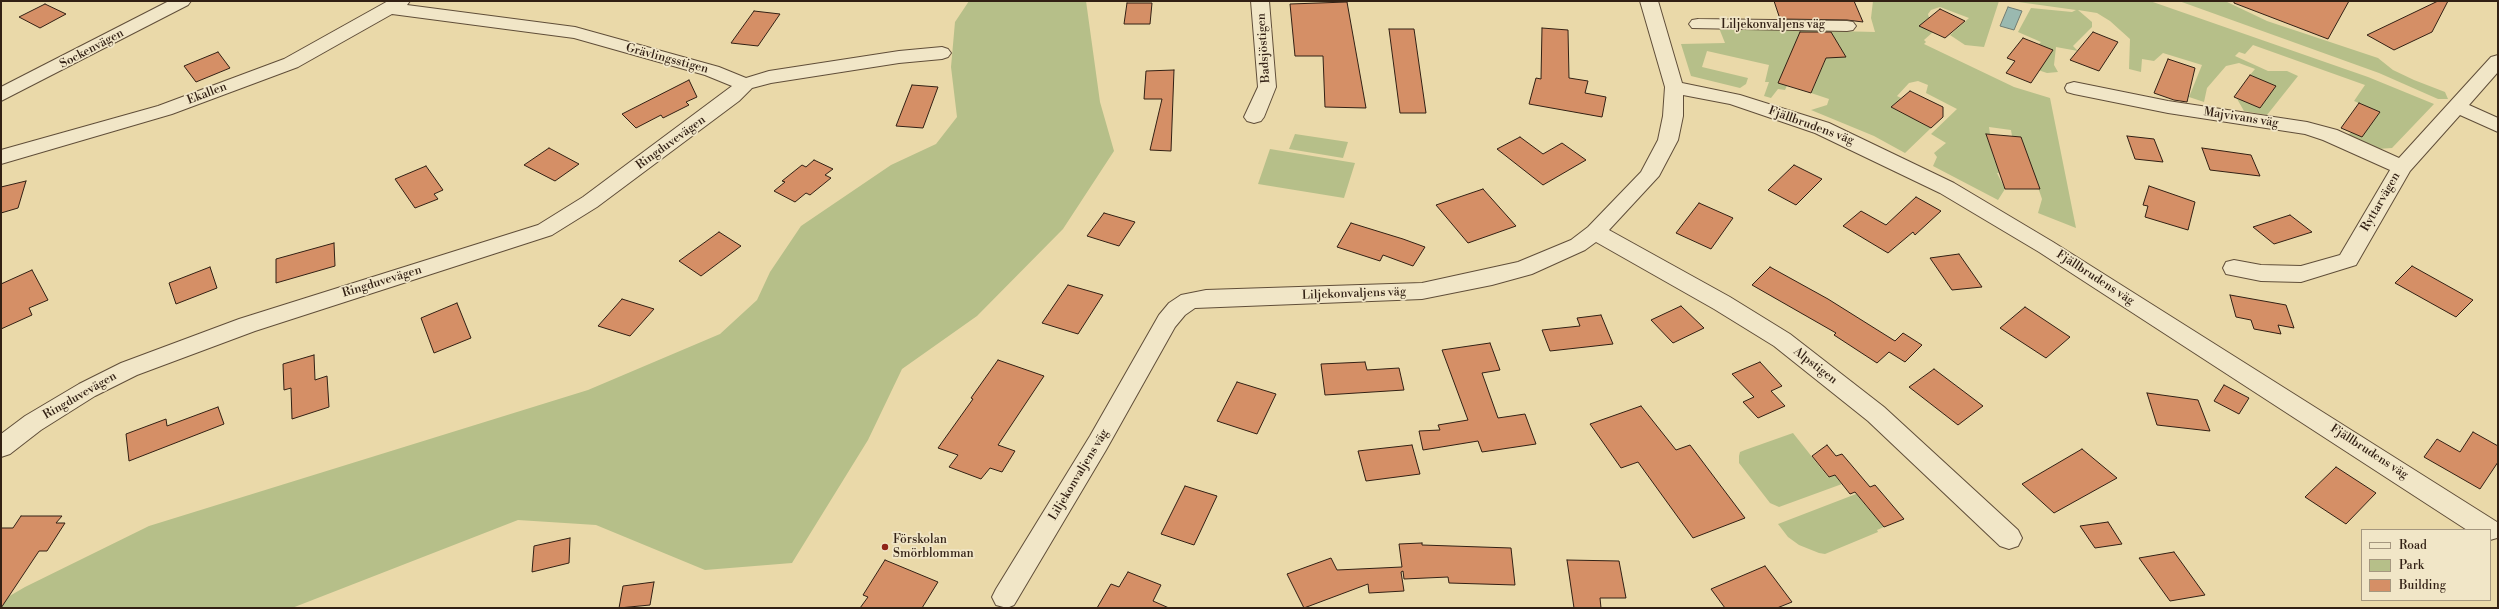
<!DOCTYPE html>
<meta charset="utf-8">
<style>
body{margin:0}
#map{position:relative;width:2499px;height:609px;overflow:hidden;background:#ead9a9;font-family:"Libre Bodoni",serif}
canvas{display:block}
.frame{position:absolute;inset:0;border:2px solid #322014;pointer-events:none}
.legend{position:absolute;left:2361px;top:529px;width:130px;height:72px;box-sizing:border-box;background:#f1e6c7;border:1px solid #a5977f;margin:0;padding:5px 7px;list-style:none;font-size:12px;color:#322014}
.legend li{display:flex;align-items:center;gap:8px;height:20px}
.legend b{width:20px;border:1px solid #a5977f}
</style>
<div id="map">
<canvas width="2499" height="609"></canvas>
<div class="frame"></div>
<ul class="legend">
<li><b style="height:5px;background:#f1e6c7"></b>Road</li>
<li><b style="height:11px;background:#b6bf89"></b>Park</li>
<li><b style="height:11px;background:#d58f66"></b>Building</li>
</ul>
</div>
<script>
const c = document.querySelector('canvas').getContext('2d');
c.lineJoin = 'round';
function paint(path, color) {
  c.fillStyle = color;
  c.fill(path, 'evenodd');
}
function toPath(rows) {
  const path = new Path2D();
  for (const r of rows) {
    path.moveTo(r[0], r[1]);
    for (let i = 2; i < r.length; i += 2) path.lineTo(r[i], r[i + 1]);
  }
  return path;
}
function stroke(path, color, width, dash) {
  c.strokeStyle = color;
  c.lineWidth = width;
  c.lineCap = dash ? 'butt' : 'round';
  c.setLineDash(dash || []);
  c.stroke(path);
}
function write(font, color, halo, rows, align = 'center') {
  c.font = font + ' "Libre Bodoni",serif';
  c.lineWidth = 3.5;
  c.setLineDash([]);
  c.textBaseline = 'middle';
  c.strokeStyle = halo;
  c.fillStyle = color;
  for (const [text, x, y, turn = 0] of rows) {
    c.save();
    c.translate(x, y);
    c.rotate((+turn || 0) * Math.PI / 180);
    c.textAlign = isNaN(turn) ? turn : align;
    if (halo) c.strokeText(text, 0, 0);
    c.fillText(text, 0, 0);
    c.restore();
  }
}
const green = toPath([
 [969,1,1086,1,1100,102,1114,151,1063,229,977,316,902,369,868,440,792,563,705,570,596,525,518,520,292,608,1,608,1,601,25,587,149,526,588,390,720,334,757,300,770,272,801,226,891,165,936,144,957,117,951,67,955,22],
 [1873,1,1999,1,1984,47,1965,45,1950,35,1969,18,1940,7,1931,10,1928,14,1933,32,1924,40,1926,42,1924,44,2014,87,2050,98,2076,228,2038,213,2042,199,2021,137,2012,136,2011,130,1989,127,1990,134,1986,134,1995,161,2017,163,2020,173,1997,173,2005,189,1998,200,1933,166,1937,157,1934,153,1946,143,1931,134,1957,109,1926,93,1928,85,1918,81,1909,83,1897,96,1901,98,1891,107,1931,128,1905,153,1874,136,1811,110,1827,105,1829,99,1811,93,1825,61,1791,77,1785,90,1778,89,1771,98,1764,96,1769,82,1765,82,1769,65,1707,51,1702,67,1748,78,1746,84,1740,88,1691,76,1681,44,1725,43,1719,28,1875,32,1871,18],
 [2011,1,2150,1,2368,77,2434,104,2392,148,2377,149,2345,137,2379,112,2354,101,2365,85,2253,45,2245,54,2239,52,2235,56,2268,71,2287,71,2298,76,2267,115,2244,111,2236,97,2260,108,2270,94,2272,85,2250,75,2255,69,2239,63,2226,66,2207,88,2204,102,2189,97,2202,65,2163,53,2154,61,2142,59,2141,72,2129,69,2130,39,2110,21,2097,13,2078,10,2092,22,2092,27,2073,46,2078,51,2056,47,2054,65,2058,72,2047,73,2035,69,2045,47,2039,44,2041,42,2018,32,2031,8,2072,12,2076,10],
 [2179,1,2225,1,2267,21,2378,58,2393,70,2414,80,2445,92,2448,99,2438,99,2379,73],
 [1295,134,1348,142,1343,158,1289,149],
 [1270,149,1355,163,1344,198,1258,184],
 [1793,433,1828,477,1835,475,1842,484,1779,507,1770,503,1739,463,1739,456,1740,452,1745,450],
 [1856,494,1884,527,1877,530,1878,532,1825,554,1819,553,1799,545,1788,537,1778,524]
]);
const water = toPath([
 [2008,7,2022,11,2014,30,2000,26,2008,7]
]);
const building = toPath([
 [1774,1,1854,1,1863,22,1847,20,1780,19,1774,1],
 [2234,1,2349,1,2328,39,2234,3,2234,1],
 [2438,1,2448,1,2432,32,2394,50,2367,35,2438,1],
 [1347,2,1366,108,1325,107,1323,56,1295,56,1290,4,1347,2],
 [1127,3,1152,3,1150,24,1124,24,1127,3],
 [45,4,66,14,40,28,19,17,45,4],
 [1940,9,1965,21,1945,38,1919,26,1940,9],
 [754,11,780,14,758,46,731,43,754,11],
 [1542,28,1568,30,1569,78,1588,81,1585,93,1606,97,1602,117,1529,104,1536,78,1541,79,1542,28],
 [1389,29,1414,29,1426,113,1400,113,1389,29],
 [1800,32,1831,32,1846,57,1826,58,1811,93,1778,83,1800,32],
 [2093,32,2118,42,2099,71,2070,60,2093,32],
 [2023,38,2053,50,2031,83,2006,73,2015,61,2007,58,2023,38],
 [218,52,230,68,196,82,184,66,218,52],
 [2168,59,2195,68,2187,102,2174,100,2154,93,2168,59],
 [1174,70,1171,151,1150,150,1162,99,1144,99,1146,71,1174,70],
 [2250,75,2276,86,2260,108,2234,97,2250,75],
 [689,80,697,97,686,102,689,105,663,118,661,115,636,128,622,114,689,80],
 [912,85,938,87,923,128,896,126,912,85],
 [1910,91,1943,107,1943,117,1931,128,1891,107,1910,91],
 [2359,103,2380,112,2362,137,2341,128,2359,103],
 [1986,134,2021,137,2040,189,2005,189,1986,134],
 [2127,136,2154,139,2163,162,2135,159,2127,136],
 [1520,137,1543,154,1562,143,1586,160,1543,185,1497,149,1520,137],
 [549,148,579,164,555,181,524,165,549,148],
 [2202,148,2251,155,2260,176,2210,170,2202,148],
 [814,160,833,169,825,175,831,178,810,195,806,193,795,202,774,191,785,182,782,181,802,165,806,167,814,160],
 [1794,165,1822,179,1796,205,1768,190,1794,165],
 [426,166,443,190,434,194,438,199,415,208,395,179,426,166],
 [26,181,18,208,1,213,1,187,26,181],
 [2149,186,2195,202,2188,230,2145,217,2148,206,2143,205,2149,186],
 [1483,189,1516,226,1468,243,1436,205,1483,189],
 [1916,197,1941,211,1915,235,1913,232,1888,253,1843,226,1861,211,1886,225,1916,197],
 [1699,203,1733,218,1711,249,1676,233,1699,203],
 [1104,213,1135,222,1119,246,1087,236,1104,213],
 [2290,215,2312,232,2274,244,2253,227,2290,215],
 [1351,223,1403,239,1425,247,1413,266,1383,255,1380,261,1337,247,1351,223],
 [719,232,741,246,701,276,679,261,719,232],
 [334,243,335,266,276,283,276,259,334,243],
 [1959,254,1982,287,1952,290,1930,258,1959,254],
 [2412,266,2473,300,2456,317,2395,283,2412,266],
 [210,267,217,288,176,304,169,283,210,267],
 [1770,267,1828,299,1895,341,1903,333,1922,345,1905,362,1889,352,1877,363,1834,335,1836,333,1752,285,1770,267],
 [32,270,48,300,29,308,32,315,1,329,1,284,32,270],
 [1068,285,1103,295,1078,334,1042,323,1068,285],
 [2230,295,2286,305,2294,328,2278,325,2281,334,2254,329,2251,320,2236,317,2230,295],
 [622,299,654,309,630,336,598,326,622,299],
 [457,303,471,338,434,353,421,318,457,303],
 [1681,306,1704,328,1673,343,1651,320,1681,306],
 [2025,307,2070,337,2046,358,2000,328,2025,307],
 [1601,315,1613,344,1550,351,1542,330,1580,326,1577,318,1601,315],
 [1490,343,1500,370,1482,373,1498,418,1525,414,1536,444,1482,452,1478,441,1423,450,1419,431,1440,430,1438,425,1468,420,1442,350,1490,343],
 [314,355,315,380,327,376,329,407,292,419,291,388,284,390,283,364,314,355],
 [998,360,1044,376,998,445,1015,451,1002,472,990,468,981,479,949,467,958,455,938,448,973,399,971,398,998,360],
 [1365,362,1367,370,1399,368,1404,390,1325,395,1321,364,1365,362],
 [1760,362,1782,386,1771,391,1785,406,1758,418,1743,402,1754,397,1732,374,1760,362],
 [1934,369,1983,406,1958,425,1909,387,1934,369],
 [1237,382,1276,394,1257,434,1217,421,1237,382],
 [2224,385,2249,398,2239,414,2214,401,2224,385],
 [2147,393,2198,400,2210,431,2157,425,2147,393],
 [1641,406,1676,450,1690,445,1745,518,1693,538,1638,462,1621,468,1590,424,1641,406],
 [218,407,224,424,129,461,126,434,166,419,167,426,218,407],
 [2473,432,2498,446,2498,462,2480,489,2424,457,2437,439,2460,452,2473,432],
 [1412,445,1420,474,1366,481,1358,451,1412,445],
 [1827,445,1836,456,1842,454,1870,487,1875,485,1904,519,1884,527,1855,492,1850,494,1835,475,1829,477,1812,456,1827,445],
 [2082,449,2117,478,2054,513,2022,484,2082,449],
 [2336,467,2376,493,2346,524,2305,497,2336,467],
 [1185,486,1217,496,1194,545,1161,534,1185,486],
 [21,516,62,516,56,523,65,523,47,551,39,551,1,608,1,528,13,528,21,516],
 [2108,522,2122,544,2095,548,2080,526,2108,522],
 [570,538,569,563,532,572,534,546,570,538],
 [1422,543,1422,545,1511,548,1515,585,1449,583,1448,577,1404,579,1403,571,1401,572,1404,591,1369,593,1368,584,1304,608,1287,574,1331,558,1337,570,1402,567,1399,544,1422,543],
 [2174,552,2205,595,2170,601,2139,558,2174,552],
 [885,560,938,582,922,608,860,608,868,597,863,595,885,560],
 [1567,560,1619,561,1626,598,1600,598,1601,608,1574,608,1567,560],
 [1765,566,1792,602,1777,608,1725,608,1711,589,1765,566],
 [1128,572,1161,585,1153,601,1169,608,1097,608,1111,584,1119,587,1128,572],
 [654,582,650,605,619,608,623,586,654,582]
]);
const minor = toPath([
 [388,1,410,1,407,5,575,27,719,67,746,78,769,71,899,51,942,47,948,49,951,53,948,57,942,59,899,63,771,83,752,88,739,101,597,207,552,235,255,331,137,375,95,396,41,430,10,454,1,457,1,434,25,416,79,384,121,363,239,319,538,225,583,197,732,86,705,75,574,38,392,14,298,67,172,114,1,164,1,150,158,106,284,59,388,1],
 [1251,1,1269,1,1276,87,1264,117,1261,121,1254,123,1247,121,1244,117,1258,87,1251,1],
 [1640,1,1658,1,1682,83,1740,95,1829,123,1954,183,2053,242,2497,522,2497,538,2490,540,2490,530,2467,530,2039,252,1940,193,1815,133,1730,104,1683,95,1683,116,1678,140,1659,176,1609,230,1730,297,1790,334,1884,407,2018,530,2022,538,2018,546,2009,549,2000,546,1868,421,1774,346,1714,309,1596,242,1585,250,1532,274,1492,285,1422,299,1195,308,1185,315,1175,327,1106,450,1014,605,1007,608,996,605,992,597,996,589,1090,436,1159,315,1169,303,1181,295,1206,290,1422,283,1518,262,1571,240,1588,227,1641,172,1658,140,1663,116,1665,87,1640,1],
 [1698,19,1847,21,1853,22,1856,26,1853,30,1847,31,1692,28,1689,24,1692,20,1698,19],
 [2498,55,2498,72,2469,105,2498,118,2498,132,2460,115,2410,171,2356,265,2301,282,2261,281,2226,274,2223,268,2226,262,2234,260,2261,265,2301,266,2340,255,2390,170,2323,140,2305,134,2168,113,2074,94,2067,92,2065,88,2067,84,2074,82,2168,101,2307,122,2337,130,2399,158,2491,57,2498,55]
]);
const tertiary = toPath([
 [169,1,191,1,188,5,1,101,1,87,169,1]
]);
const markers = [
 [885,547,4,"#8f2418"]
];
const streetNames = [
 ["Liljekonvaljens väg",1773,25],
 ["Badsjöstigen",1264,48,-94],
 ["Sockenvägen",92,49,-28],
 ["Grävlingsstigen",667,59,15],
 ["Ekallen",207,94,-21],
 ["Majvivans väg",2241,118,9],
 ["Fjällbrudens väg",1811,126,20],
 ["Ringduvevägen",671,143,-36],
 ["Ryttarvägen",2381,202,-60],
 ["Fjällbrudens väg",2095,278,33],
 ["Ringduvevägen",382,282,-17],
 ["Liljekonvaljens väg",1354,294,-2],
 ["Alpstigen",1815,366,38],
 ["Ringduvevägen",80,396,-30],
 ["Fjällbrudens väg",2369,452,33],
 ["Liljekonvaljens väg",1079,475,-59]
];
const poiNames = [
 ["Förskolan",893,540],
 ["Smörblomman",893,554]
];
paint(green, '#b6bf89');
paint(water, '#9ab9b0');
stroke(water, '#707c72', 1);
paint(building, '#d58f66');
stroke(building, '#322014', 1);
stroke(minor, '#604e39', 2);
stroke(tertiary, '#604e39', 2);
paint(minor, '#f1e6c7');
paint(tertiary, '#f1e6c7');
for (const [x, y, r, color] of markers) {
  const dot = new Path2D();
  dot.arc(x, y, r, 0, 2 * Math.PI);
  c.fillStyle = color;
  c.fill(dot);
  stroke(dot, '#f1e6c7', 1.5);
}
write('12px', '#322014', '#f1e6c7', streetNames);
write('12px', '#322014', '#f1e6c7', poiNames, 'left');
</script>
